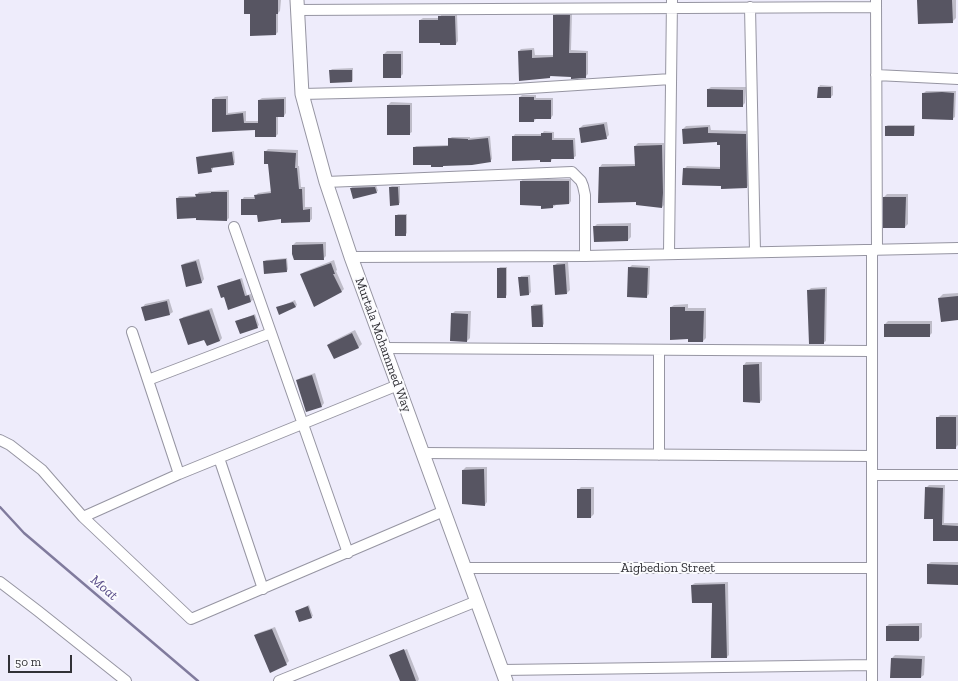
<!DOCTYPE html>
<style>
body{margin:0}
#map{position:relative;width:958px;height:681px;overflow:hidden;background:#eeecfb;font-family:"Zilla Slab",serif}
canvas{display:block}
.scale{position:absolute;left:8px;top:655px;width:64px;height:18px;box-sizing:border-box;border:2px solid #313136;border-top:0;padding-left:5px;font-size:12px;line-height:14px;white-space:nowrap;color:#313136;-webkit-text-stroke:3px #fbfbfe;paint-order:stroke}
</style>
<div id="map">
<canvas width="958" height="681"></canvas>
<div class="scale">50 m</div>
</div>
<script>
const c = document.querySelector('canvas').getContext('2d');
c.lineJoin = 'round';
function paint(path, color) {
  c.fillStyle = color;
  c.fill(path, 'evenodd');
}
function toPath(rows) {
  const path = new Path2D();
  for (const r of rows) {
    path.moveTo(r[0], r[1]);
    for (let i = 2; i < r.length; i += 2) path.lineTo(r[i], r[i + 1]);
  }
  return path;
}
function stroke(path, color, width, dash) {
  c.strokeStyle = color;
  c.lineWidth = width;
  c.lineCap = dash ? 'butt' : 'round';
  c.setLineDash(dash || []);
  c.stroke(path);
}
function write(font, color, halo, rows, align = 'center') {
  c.font = font + ' "Zilla Slab",serif';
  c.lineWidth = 4;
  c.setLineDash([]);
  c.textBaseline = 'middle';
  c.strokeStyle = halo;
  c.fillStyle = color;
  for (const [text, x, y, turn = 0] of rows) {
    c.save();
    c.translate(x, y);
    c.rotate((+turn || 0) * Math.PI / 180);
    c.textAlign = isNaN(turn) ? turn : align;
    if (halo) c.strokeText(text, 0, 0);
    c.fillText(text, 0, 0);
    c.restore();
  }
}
const shadow = toPath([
 [245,0,281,0,280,11,278,13,278,32,276,34,250,13],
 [918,0,956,0,956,18,952,22],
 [557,13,572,13,571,50,588,51,588,74,585,77,552,75,550,77,519,51,521,49,534,48,535,55,554,55,554,16],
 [442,14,457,14,458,41,456,44,441,42,420,20,423,18,439,18],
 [387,51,403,51,403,74,400,77,384,54],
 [353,68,353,80,352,82,330,71,332,69],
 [820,85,833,86,833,95,831,97,819,87],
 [711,87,746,87,745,103,742,106,708,89],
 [926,91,956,91,955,117,952,119,923,94],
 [522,95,536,95,536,98,553,98,553,115,551,118,536,119,534,121,520,97],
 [228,96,228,113,246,111,246,121,259,121,259,100,262,98,286,97,286,113,284,116,278,116,278,134,276,136,256,129,213,131,213,99,215,97],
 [391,102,412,103,412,132,409,134,388,105],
 [607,122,609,135,606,138,580,128,583,125],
 [710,125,711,130,749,131,750,184,747,187,722,185,684,169,687,166,721,167,721,144,718,141,683,129,686,126],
 [888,125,915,125,915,133,914,135,886,126],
 [544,131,554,132,554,138,575,138,576,156,573,158,553,158,551,161,513,137,515,134,542,134],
 [490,136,492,159,490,161,432,163,414,148,416,146,449,145,449,139,452,137,470,137,470,138],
 [638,143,664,143,666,189,665,204,662,207,637,201,600,167,602,164,636,164,635,146],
 [268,149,298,150,298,166,299,166,301,187,305,187,305,207,312,207,312,219,310,221,258,214,242,200,244,197,255,197,258,193,272,191,269,163,265,152],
 [234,151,235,163,233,164,213,166,213,169,211,171,197,158,199,156],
 [524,179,571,179,571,201,569,204,556,205,553,207,542,208,542,205,521,181],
 [376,185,378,191,376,192,354,198,351,188,353,186],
 [392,186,400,186,400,203,398,204,390,187],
 [229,190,229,218,227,220,197,217,177,199,179,196,196,196,199,192],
 [887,194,908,194,908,224,905,227,884,227,884,197],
 [398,214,407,214,407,233,405,235,396,216],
 [631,223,631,237,628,240,594,227,597,224],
 [296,242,326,242,326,256,323,259,293,245],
 [287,258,288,269,287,271,264,262,266,260],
 [199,259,204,279,202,282,182,265,185,263],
 [334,260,337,270,336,271,344,289,342,291,301,275,304,272],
 [568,262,570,290,567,293,554,266,557,263],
 [632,265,650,266,649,294,646,297,629,268],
 [500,267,507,267,507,295,505,297,498,269],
 [530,275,531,292,529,294,521,294,520,278,521,276],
 [242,278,247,295,251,294,253,300,251,301,224,296,218,287,220,285],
 [827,287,826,341,823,343,808,291,811,288],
 [958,293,958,319,939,298,943,294],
 [169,299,173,312,170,314,143,307,145,304],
 [295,300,297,305,295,307,277,308],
 [534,304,543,304,544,324,542,326,532,306],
 [688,304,688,308,706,308,706,338,703,341,689,338,671,307,674,305],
 [212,308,222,338,220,341,205,338,181,320,183,317],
 [455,311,471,311,470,338,467,341,452,314],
 [255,314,259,325,257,327,237,321],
 [888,321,932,321,932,333,929,336,885,324],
 [355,330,362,344,359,347,334,358,328,345,331,342],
 [746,362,762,362,762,400,760,402,744,365],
 [315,373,324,403,322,406,297,381,300,378],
 [940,415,958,415,958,445,955,448,937,418],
 [466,467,487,467,487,502,485,505,463,470],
 [929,485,945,485,944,523,958,523,958,539,934,519,926,488],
 [581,487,594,487,594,514,591,517,578,490],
 [931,562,958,562,958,584,928,564],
 [728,582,729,655,727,657,713,602,692,585,695,583],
 [309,605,313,616,311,617,296,611],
 [922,623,922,637,919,640,887,640,887,626,889,624],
 [275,627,289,661,286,664,255,635,258,633],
 [407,649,419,679,418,681,401,681,390,655,393,653,393,655],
 [895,655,925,656,924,675,921,677,892,658]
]);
const stream = toPath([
 [0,507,24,533,198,681]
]);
const building = toPath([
 [244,0,278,0,278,14,276,14,276,35,250,36,250,14,244,14],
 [917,0,952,0,953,23,918,24],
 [553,15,570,15,569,53,586,53,586,78,571,79,571,77,550,76,550,78,519,81,518,51,532,50,532,58,553,57],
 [438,16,455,16,456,45,440,45,440,43,419,43,419,20,438,20],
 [383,54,401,54,401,78,383,78],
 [329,70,352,70,352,82,330,83],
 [818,87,831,87,831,98,817,98],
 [707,89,743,90,743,107,707,107],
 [942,92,954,93,953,120,922,119,922,93],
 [519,97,534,97,534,100,551,100,551,119,534,119,534,122,519,122],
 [212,99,226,99,226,115,243,113,244,123,258,123,258,100,284,99,284,117,276,117,276,137,255,137,255,130,212,132],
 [387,105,410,105,410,135,387,135],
 [604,124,607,139,581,143,579,128],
 [885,126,914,126,914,136,885,136],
 [708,127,708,133,746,134,747,188,721,189,721,186,682,185,683,168,720,169,720,145,717,145,717,142,683,144,682,129],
 [541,133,552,133,552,140,573,140,574,159,551,159,551,162,540,162,540,160,512,161,512,136,541,136],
 [448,138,468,139,468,140,488,138,491,162,472,165,443,166,443,167,431,167,431,165,413,165,413,147,448,146],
 [662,145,663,193,662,208,636,205,636,202,598,203,599,167,635,166,634,146],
 [264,151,296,153,295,168,297,168,299,189,302,189,303,210,310,209,310,222,281,223,281,219,258,222,257,215,241,215,241,199,255,199,254,195,271,193,268,164,264,164],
 [232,152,234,165,211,168,212,172,198,174,196,157],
 [520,181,569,181,569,204,553,205,553,208,541,209,541,206,520,205],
 [375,187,377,193,353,199,350,188],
 [389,187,398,187,399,205,390,206],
 [211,192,227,192,227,221,196,220,196,218,177,219,176,198,196,197,195,194,211,193],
 [883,197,906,197,905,228,883,228],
 [395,215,406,215,406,236,395,236],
 [593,226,628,226,628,241,594,242],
 [323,244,324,260,294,260,292,254,292,245],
 [286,259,287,272,264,274,263,261],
 [196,261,202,283,186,287,181,265],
 [331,263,335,274,333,274,342,292,314,307,300,274],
 [565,264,567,294,555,295,553,265],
 [628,267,648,268,647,298,627,297],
 [497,268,506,268,506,298,497,298],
 [518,277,528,277,529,295,520,296],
 [240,279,245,296,249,295,251,302,228,310,224,297,221,298,217,286],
 [825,289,824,344,809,344,807,290],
 [958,296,958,320,941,322,938,298],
 [167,301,170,315,145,321,141,307],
 [293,302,296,307,279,315,276,307],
 [542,305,543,327,532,327,531,306],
 [670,307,685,307,685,311,704,311,703,342,688,342,688,339,670,340],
 [209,310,220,341,207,346,204,340,188,345,179,319],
 [451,313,468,314,467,342,450,341],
 [254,315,258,328,240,334,235,321],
 [884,324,930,324,930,337,884,337],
 [352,333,359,348,334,359,327,345],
 [759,364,760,403,743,402,743,365],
 [312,375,322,407,306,412,296,380],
 [936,417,956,417,956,449,936,449],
 [484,469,485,506,462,504,462,470],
 [925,487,943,488,942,525,958,526,958,541,933,541,933,519,924,519],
 [577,489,591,489,591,518,577,518],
 [927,564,958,565,958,585,927,584],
 [725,584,727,658,711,658,712,603,692,603,691,585],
 [308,606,312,618,299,622,295,611],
 [886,626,919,626,919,641,886,641],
 [272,629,287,665,270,673,254,635],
 [404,649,416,681,400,681,389,655],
 [891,658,922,659,921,678,890,678]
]);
const minor = toPath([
 [876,0,877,250],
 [750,7,755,252],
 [297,10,876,7],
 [876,75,958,79],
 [302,94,515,89,671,79],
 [326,182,572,172,581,181,583,186,585,195,585,256],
 [234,227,348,553],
 [669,253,672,0],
 [351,257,585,256,958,248],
 [132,332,179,474],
 [384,348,871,351],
 [659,350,659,455],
 [148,380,271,333],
 [398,385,179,474,83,517,191,619,444,511],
 [0,440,10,445,42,470,83,517],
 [423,453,872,456],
 [219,458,263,589],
 [872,475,958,475],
 [464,568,872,568],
 [0,582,38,611,126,681],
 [502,670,872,665],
 [279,681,477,601],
 [872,681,872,250]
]);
const tertiary = toPath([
 [297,0,302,94,326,182,351,257,506,681]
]);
const streetNames = [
 ["Murtala Mohammed Way",383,345,70],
 ["Aigbedion Street",668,568]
];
const waterNames = [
 ["Moat",104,588,40]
];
paint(shadow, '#0003');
stroke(stream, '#807b9d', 2.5);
paint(building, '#575562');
stroke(minor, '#9695a2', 12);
stroke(tertiary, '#9695a2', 15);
stroke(minor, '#fff', 10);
stroke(tertiary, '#fff', 13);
write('13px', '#313136', '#fbfbfe', streetNames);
write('italic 14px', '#574b87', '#fbfbfe', waterNames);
</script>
